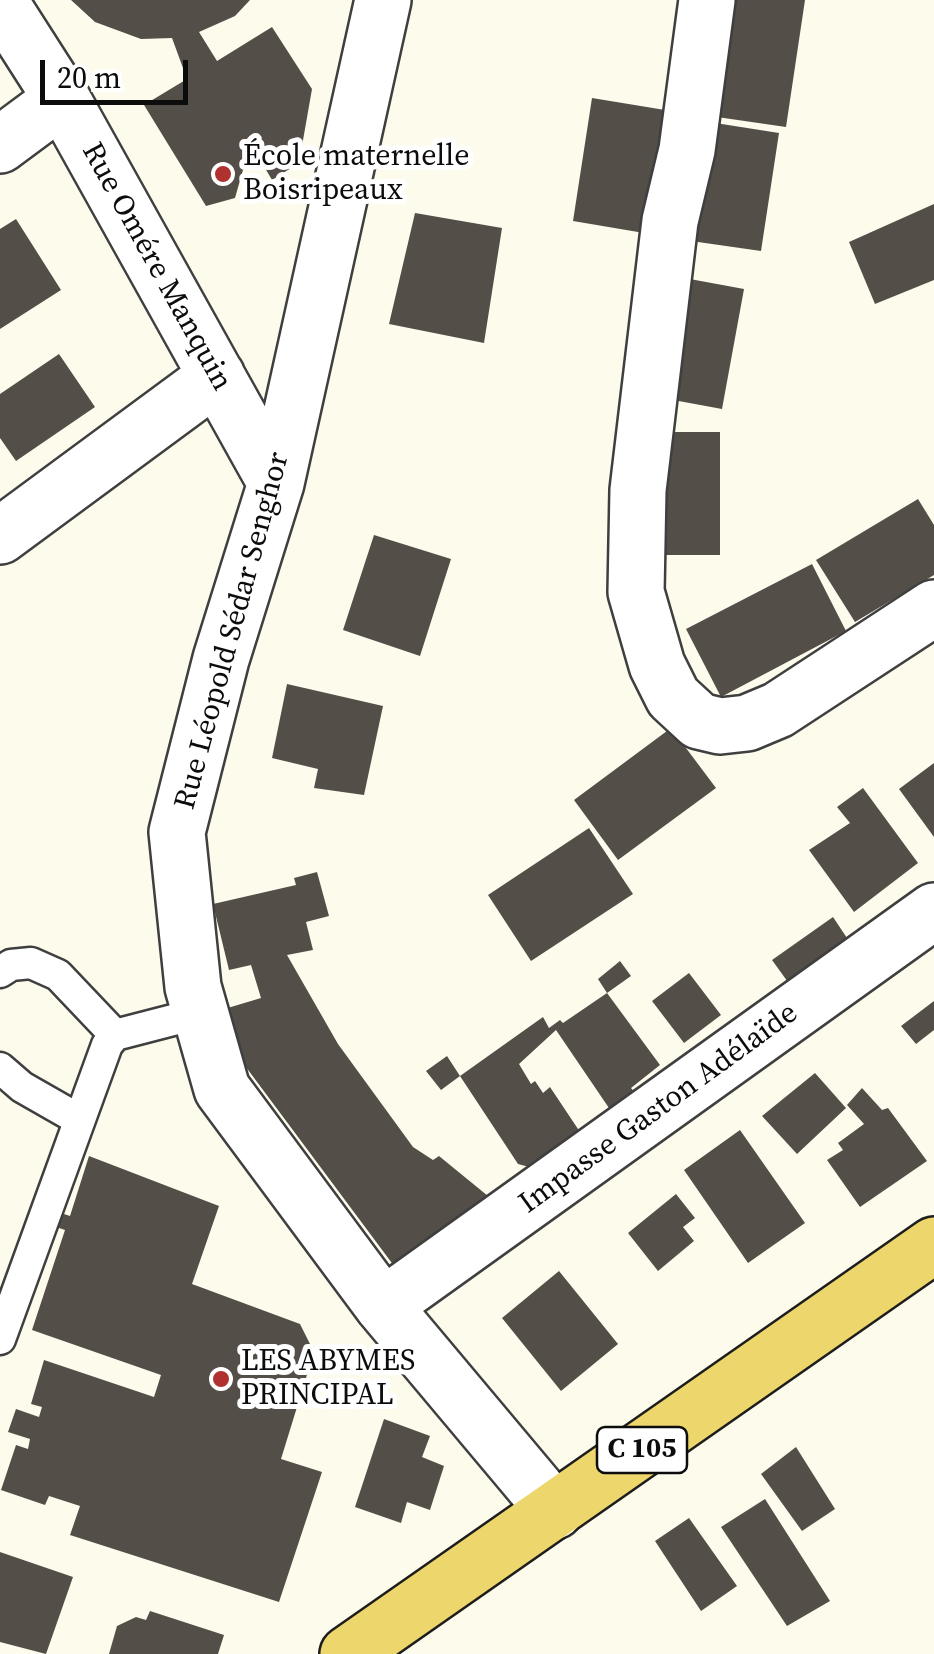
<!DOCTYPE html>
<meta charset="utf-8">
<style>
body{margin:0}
#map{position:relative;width:934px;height:1654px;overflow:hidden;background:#fdfbec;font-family:"Source Serif 4",serif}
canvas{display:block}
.scale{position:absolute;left:40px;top:60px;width:148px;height:45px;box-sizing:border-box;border:5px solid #0c0c0c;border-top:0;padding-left:12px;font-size:30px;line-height:35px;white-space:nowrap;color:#0c0c0c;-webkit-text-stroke:8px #fff;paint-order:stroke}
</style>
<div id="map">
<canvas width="934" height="1654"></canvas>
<div class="scale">20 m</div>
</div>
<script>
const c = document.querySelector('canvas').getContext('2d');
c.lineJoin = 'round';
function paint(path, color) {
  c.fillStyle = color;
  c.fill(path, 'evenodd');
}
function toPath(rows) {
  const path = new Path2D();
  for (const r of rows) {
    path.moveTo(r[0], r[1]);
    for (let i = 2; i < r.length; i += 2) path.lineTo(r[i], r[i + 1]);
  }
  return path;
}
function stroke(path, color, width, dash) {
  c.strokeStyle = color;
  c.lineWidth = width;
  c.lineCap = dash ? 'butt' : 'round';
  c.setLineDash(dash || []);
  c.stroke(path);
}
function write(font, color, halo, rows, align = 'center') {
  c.font = font + ' "Source Serif 4",serif';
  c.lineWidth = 10;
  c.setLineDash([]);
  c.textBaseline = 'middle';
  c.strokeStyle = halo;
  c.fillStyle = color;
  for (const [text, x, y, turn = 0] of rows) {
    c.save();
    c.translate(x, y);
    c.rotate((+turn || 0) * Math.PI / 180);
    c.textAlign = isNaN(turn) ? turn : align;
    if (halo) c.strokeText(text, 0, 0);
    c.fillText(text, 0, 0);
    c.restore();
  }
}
const building = toPath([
 [71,0,250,0,235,16,199,32,217,61,272,27,312,89,299,163,272,180,261,161,243,170,235,198,206,206,144,105,187,79,172,38,141,39,95,22],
 [736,0,805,0,786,127,717,117],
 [592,98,665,110,644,233,573,221],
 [709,122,779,133,761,251,691,241],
 [934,204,934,280,875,304,849,242],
 [415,213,502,228,484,343,389,324],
 [16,219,61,290,0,329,0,229],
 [679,277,744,289,722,409,657,397],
 [59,354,95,407,16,461,0,438,0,394],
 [663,432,720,432,720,555,662,555],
 [918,499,934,525,934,575,855,622,816,560],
 [374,535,451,559,420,656,343,630],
 [812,564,846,631,721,697,686,629],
 [287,684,383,706,364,795,314,788,318,769,272,758],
 [671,728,716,788,618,860,574,800],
 [934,763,934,837,899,789],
 [863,788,918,863,854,912,809,850,850,823,837,807],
 [589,828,633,894,531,961,488,895],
 [317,872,329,916,306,922,313,950,287,955,338,1044,413,1147,433,1160,439,1156,499,1205,403,1278,234,1051,221,1010,261,998,251,965,229,970,213,904,296,885,294,878],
 [833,917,849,941,798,996,772,960],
 [620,961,631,976,607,993,598,979],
 [689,973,721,1015,684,1043,652,1001],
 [607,993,660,1065,631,1088,636,1094,611,1111,556,1030,519,1064,531,1084,535,1081,543,1093,550,1087,580,1132,529,1167,518,1164,460,1076,543,1017,549,1028,560,1020,563,1023],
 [934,1001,934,1030,916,1044,901,1026],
 [447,1056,460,1076,441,1090,426,1071],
 [815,1073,846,1108,797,1154,762,1116],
 [862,1088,882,1110,888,1108,927,1161,860,1207,827,1160,843,1150,838,1143,864,1124,847,1105],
 [740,1130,805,1223,748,1263,684,1170],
 [89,1156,219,1206,192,1284,300,1324,314,1352,281,1459,322,1472,279,1602,70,1535,80,1506,49,1496,45,1505,1,1490,16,1445,28,1449,30,1439,8,1432,16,1409,39,1417,42,1407,31,1404,44,1360,154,1397,161,1375,32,1330,65,1230,56,1227,61,1213,70,1216],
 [676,1194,695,1218,683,1227,694,1241,658,1271,628,1233],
 [559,1271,618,1344,561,1391,502,1318],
 [384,1419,430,1436,422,1457,444,1466,430,1510,407,1502,401,1523,355,1507],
 [796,1447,835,1509,802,1531,761,1474],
 [765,1499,830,1601,787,1626,721,1527],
 [689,1518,737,1586,701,1611,655,1541],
 [0,1552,73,1577,46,1654,0,1642],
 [150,1611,224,1635,218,1654,109,1654,117,1626,136,1617,146,1620]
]);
const lane = toPath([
 [0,972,11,965,31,963,58,975,115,1035],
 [0,1068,22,1087,78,1119],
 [0,1339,107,1045,115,1035,200,1013]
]);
const street = toPath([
 [383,0,276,483,221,659,177,832,193,987,222,1089,383,1306,555,1511],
 [707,0,687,150,670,221,638,490,636,592,657,665,673,697,699,721,720,726,747,723,778,710,934,608],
 [0,2,62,99,276,483],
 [0,145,62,99],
 [0,536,217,376],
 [383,1306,934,911]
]);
const primary = toPath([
 [348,1654,934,1245]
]);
const markers = [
 [223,174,10,"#b03230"],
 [221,1379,10,"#b03230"]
];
const shields = [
 [642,1450,90]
];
const shieldNames = [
 ["C 105",642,1450]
];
const poiNames = [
 ["École maternelle",243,157],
 ["Boisripeaux",243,191],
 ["LES ABYMES",241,1362],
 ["PRINCIPAL",241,1396]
];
const streetNames = [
 ["Rue Omére Manquin",156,267,61],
 ["Rue Léopold Sédar Senghor",233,631,-75],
 ["Impasse Gaston Adélaïde",659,1109,-36]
];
paint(building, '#544e49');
stroke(lane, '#3f3f3f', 35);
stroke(street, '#3f3f3f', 60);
stroke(primary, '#1d1d1d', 60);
stroke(lane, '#fff', 30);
stroke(street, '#fff', 55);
stroke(primary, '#edd66c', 55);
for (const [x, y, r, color] of markers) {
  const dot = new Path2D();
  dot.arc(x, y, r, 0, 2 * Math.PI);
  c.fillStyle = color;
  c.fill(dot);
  stroke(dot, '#fff', 4);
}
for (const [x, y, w] of shields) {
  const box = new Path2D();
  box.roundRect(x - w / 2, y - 23, w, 46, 8);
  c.fillStyle = '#fff';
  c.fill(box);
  stroke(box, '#0c0c0c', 2.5);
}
write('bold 28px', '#0c0c0c', null, shieldNames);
write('30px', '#0c0c0c', '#fff', poiNames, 'left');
write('30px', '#0c0c0c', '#fff', streetNames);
</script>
